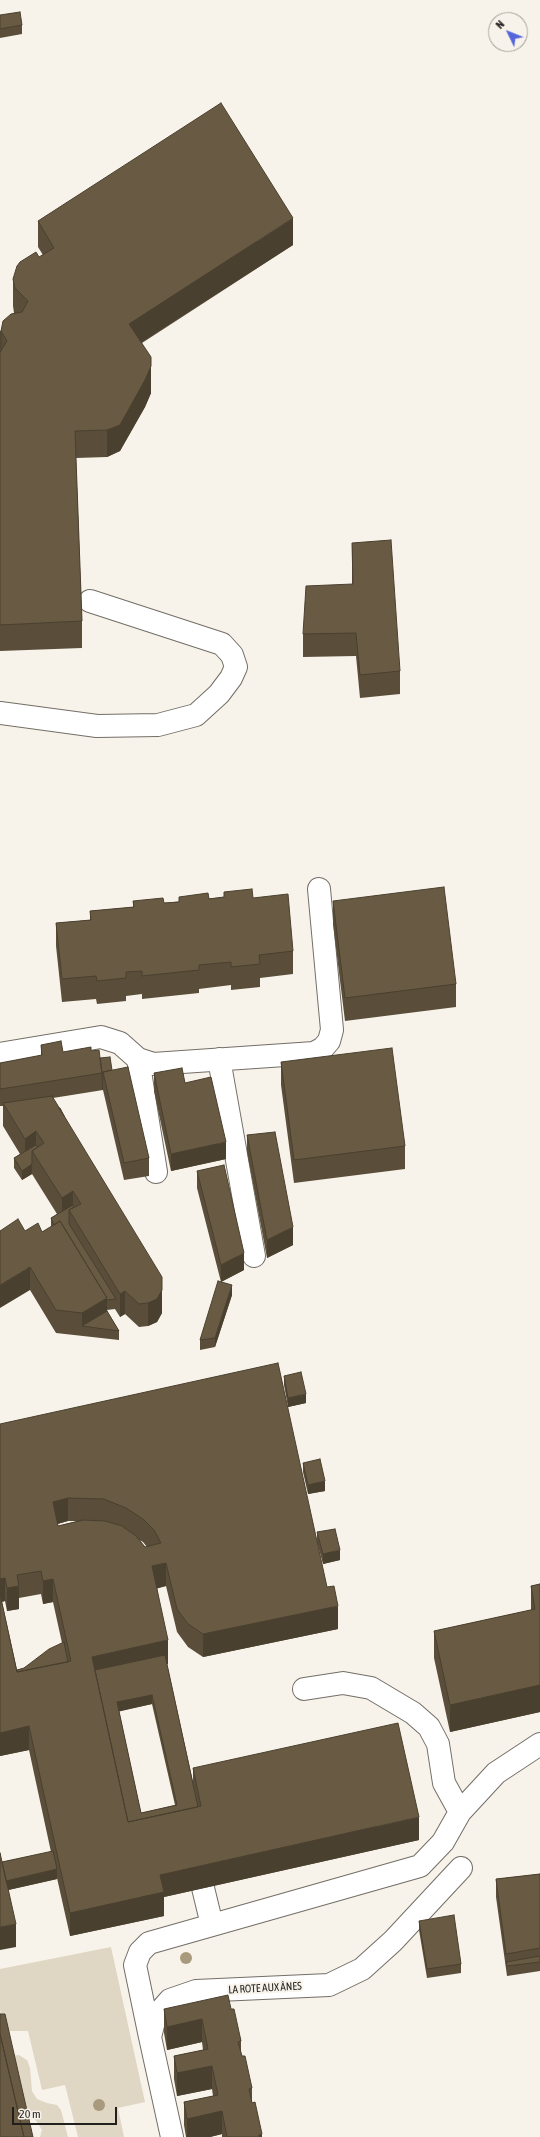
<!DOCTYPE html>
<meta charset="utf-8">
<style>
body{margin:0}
#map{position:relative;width:540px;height:2137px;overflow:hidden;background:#f8f3ea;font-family:"Asap Condensed",sans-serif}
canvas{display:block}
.north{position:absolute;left:488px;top:12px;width:40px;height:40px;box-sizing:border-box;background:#f8f3ea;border:1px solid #a29e98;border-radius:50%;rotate:313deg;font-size:11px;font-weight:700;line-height:16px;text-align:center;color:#211f1c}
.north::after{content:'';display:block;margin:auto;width:14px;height:18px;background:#5565db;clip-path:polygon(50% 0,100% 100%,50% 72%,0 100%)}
.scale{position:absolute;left:12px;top:2107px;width:105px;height:18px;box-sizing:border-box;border:2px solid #211f1c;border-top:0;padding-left:5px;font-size:12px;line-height:14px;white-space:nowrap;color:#211f1c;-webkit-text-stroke:3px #f8f3ea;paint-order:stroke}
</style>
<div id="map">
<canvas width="540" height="2137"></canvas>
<div class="north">N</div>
<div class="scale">20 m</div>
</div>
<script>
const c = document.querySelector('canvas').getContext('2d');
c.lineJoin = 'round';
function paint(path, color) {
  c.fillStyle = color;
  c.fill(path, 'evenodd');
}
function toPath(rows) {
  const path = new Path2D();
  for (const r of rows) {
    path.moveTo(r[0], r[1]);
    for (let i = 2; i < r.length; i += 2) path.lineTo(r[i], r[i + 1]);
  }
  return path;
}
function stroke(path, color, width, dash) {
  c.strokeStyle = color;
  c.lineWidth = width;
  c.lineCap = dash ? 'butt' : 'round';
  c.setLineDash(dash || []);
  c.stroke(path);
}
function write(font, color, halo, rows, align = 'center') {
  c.font = font + ' "Asap Condensed",sans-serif';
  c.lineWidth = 4;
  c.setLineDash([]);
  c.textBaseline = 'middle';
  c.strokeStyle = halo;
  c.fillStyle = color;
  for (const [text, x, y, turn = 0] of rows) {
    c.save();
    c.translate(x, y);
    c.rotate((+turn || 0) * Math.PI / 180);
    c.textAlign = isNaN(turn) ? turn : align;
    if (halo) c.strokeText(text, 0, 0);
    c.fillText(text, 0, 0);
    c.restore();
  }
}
const green = toPath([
 [111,1947,145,2102,118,2108,124,2137,78,2137,65,2085,42,2090,28,2031,5,2031,0,2010,0,1969],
 [19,2055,27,2060,30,2068,32,2091,37,2099,47,2103,57,2105,61,2110,68,2137,40,2137,42,2130,37,2122,30,2114,23,2111,10,2056]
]);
const minor = toPath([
 [0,713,97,726,158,725,196,715,219,694,231,678,236,667,232,655,222,644,90,601],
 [0,1054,101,1037,120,1043,138,1059,153,1064,314,1053,323,1048,329,1041,332,1030,319,889],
 [138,1059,156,1172],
 [219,1059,254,1256],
 [460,1812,496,1773,540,1744],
 [203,1888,212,1925],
 [150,2037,135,1965,140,1952,149,1943,420,1866,443,1842,460,1812,444,1783,438,1744,429,1727,413,1713,371,1688,343,1683,304,1689],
 [172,2137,150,2037,155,2017,170,2000,196,1991,329,1985,362,1969,393,1941,461,1868]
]);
const trees = [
 [186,1958],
 [99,2105]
];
const wall = toPath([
 [0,15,22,25,22,34,0,38],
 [38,221,293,245,142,343,151,393,145,407,120,451,107,457,76,458,82,621,82,648,0,651,0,333,14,313,13,306,13,279,43,255,38,247],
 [352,543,400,671,400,694,360,698,356,656,303,657,303,634,352,584],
 [224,892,253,898,293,951,293,974,260,978,260,987,231,990,231,985,199,989,199,993,142,999,142,994,126,996,126,1001,97,1004,96,999,62,1002,56,946,56,923,90,920,90,911,133,907,133,901,164,903,224,897],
 [333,901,456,984,456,1007,345,1021,333,924],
 [41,1045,63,1052,91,1051,100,1058,112,1070,149,1158,149,1176,124,1180,103,1090,53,1098,64,1116,162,1301,162,1313,157,1322,148,1326,139,1327,125,1314,120,1317,115,1309,107,1310,107,1308,107,1311,119,1331,119,1340,56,1333,30,1290,25,1231,42,1232,51,1227,51,1218,57,1214,32,1174,22,1180,14,1168,14,1158,20,1154,3,1126,3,1106,0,1106,0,1063,41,1056],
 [281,1062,405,1146,405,1169,294,1183,281,1085],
 [154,1073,185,1083,226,1159,171,1171,154,1091],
 [247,1135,293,1245,267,1258,247,1152],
 [197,1171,244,1270,221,1282,232,1295,215,1347,200,1350,200,1340,221,1282,197,1188],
 [284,1376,306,1403,288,1407,284,1385],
 [0,1424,327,1587,338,1629,203,1657,188,1647,177,1632,166,1586,157,1588,168,1664,167,1664,193,1782,193,1768,419,1840,164,1897,164,1916,70,1936,57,1878,57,1879,8,1890,16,1947,2,1862,51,1852,29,1750,0,1756],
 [68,1521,78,1521,58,1526,58,1524],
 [139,1540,143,1542,147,1547,145,1547],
 [41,1594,43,1604,53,1602,62,1643,24,1668,17,1670,2,1602,5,1601,7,1611,19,1609,19,1598],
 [152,1704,175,1805,141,1813,119,1711],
 [303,1463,325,1491,308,1494,303,1472],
 [317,1532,340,1560,323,1564,317,1542],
 [540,1584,540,1712,450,1732,434,1658,434,1631,531,1610,531,1586],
 [540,1874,540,1971,507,1976,496,1897,496,1879],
 [419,1921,461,1964,461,1973,427,1978,419,1930],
 [164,2009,231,2009,241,2041,241,2055,252,2088,252,2103,262,2137,222,2137,222,2134,210,2137,186,2137,184,2125,184,2102,213,2096,212,2089,177,2096,174,2079,174,2056,203,2050,202,2042,167,2050,164,2033]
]);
const shadedWall = toPath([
 [293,218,293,245,129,350,129,324],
 [151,366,151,393,145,407,120,451,107,457,107,430],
 [103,1080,103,1090,102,1090,102,1081],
 [36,1131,36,1155,32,1151,25,1162,25,1139],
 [226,1142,226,1159,171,1171,171,1154],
 [32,1164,32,1174,22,1180,22,1171],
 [73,1191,73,1214,69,1210,62,1221,62,1198],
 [293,1227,293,1245,267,1258,267,1240],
 [244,1253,244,1270,221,1282,221,1265],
 [30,1267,30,1290,0,1308,0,1285],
 [162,1277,162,1313,157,1322,148,1326,148,1303],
 [232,1285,232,1295,215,1347,215,1338],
 [125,1291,125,1314,120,1317,120,1294],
 [107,1298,107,1321,82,1326,82,1313],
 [306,1394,306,1403,288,1407,288,1398],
 [325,1481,325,1491,308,1494,308,1485],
 [68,1498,68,1521,53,1525,53,1502],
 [340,1550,340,1560,323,1564,323,1554],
 [166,1563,166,1586,152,1590,152,1566],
 [5,1578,5,1601,0,1602,0,1579],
 [53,1579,53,1602,43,1604,43,1581],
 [19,1586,19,1609,7,1611,7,1588],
 [338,1606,338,1629,203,1657,203,1634],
 [168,1640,168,1664,94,1679,92,1657],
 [540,1685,540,1712,450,1732,450,1705],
 [152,1695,152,1704,117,1712,117,1702],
 [29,1726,29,1750,0,1756,0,1733],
 [419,1817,419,1840,164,1897,164,1916,70,1936,70,1913,160,1875],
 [57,1869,57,1879,4,1891,4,1882],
 [16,1924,16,1947,0,1950,0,1927],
 [202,2019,202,2042,167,2050,167,2027],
 [212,2066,212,2089,177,2096,177,2073],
 [222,2111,222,2134,210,2137,187,2137,187,2119],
 [262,2134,262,2137,259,2137,259,2135]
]);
const building = toPath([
 [20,12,22,25,0,29,0,15,20,12],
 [221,103,293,218,129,324,151,357,151,366,145,380,120,425,107,430,75,431,82,621,0,625,0,352,7,341,1,331,3,321,11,314,22,312,28,301,15,288,13,279,17,266,20,262,36,252,39,257,54,248,38,221,221,103],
 [1,331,1,349,2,350,0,352,0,333,1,331],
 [391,540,400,671,360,675,356,633,303,634,306,586,353,584,352,543,391,540],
 [444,887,456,984,345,998,333,901,444,887],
 [252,889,253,898,288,894,293,951,259,955,260,964,231,967,231,962,199,965,199,970,142,976,142,971,126,972,126,978,97,981,96,976,62,979,56,923,91,920,90,911,134,907,133,901,163,898,164,903,179,902,179,897,208,893,209,899,224,897,224,892,252,889],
 [61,1041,63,1052,91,1047,91,1051,99,1050,102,1073,14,1087,0,1089,0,1063,42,1055,41,1045,61,1041],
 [392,1048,405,1146,294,1160,281,1062,392,1048],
 [110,1057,112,1070,103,1072,103,1080,102,1081,102,1073,100,1058,110,1057],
 [128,1067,149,1158,124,1163,103,1072,128,1067],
 [182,1068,185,1083,211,1077,226,1142,171,1154,154,1073,182,1068],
 [52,1096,162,1277,162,1290,157,1299,148,1303,139,1304,125,1291,120,1294,69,1210,81,1204,73,1191,62,1198,32,1151,44,1143,36,1131,25,1139,3,1103,52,1096],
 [59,1108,60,1108,64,1116,59,1108],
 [275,1132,293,1227,267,1240,247,1135,275,1132],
 [36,1145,38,1147,32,1151,32,1164,22,1171,14,1158,36,1145],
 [224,1165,244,1253,221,1265,197,1171,224,1165],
 [73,1205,74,1207,69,1210,69,1224,116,1299,107,1300,106,1298,107,1298,60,1221,54,1225,51,1218,73,1205],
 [18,1219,25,1231,38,1223,42,1232,60,1221,107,1298,82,1313,56,1310,30,1267,0,1285,0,1231,18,1219],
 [218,1281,232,1285,215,1338,200,1340,218,1281],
 [107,1311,119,1331,82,1326,107,1311],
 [278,1363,327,1587,334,1586,338,1606,203,1634,188,1624,177,1609,166,1563,152,1566,168,1640,92,1657,128,1822,201,1806,193,1768,398,1723,419,1817,160,1875,164,1892,70,1913,29,1726,0,1733,0,1594,17,1672,71,1661,53,1579,43,1581,41,1571,17,1575,19,1586,7,1588,5,1578,0,1579,0,1424,278,1363],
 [68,1498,104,1499,126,1508,143,1519,154,1530,161,1543,145,1547,136,1536,122,1526,105,1521,83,1520,58,1526,53,1502,68,1498],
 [301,1372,306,1394,288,1398,284,1376,301,1372],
 [320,1459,325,1481,308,1485,303,1463,320,1459],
 [335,1529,340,1550,323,1554,317,1532,335,1529],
 [540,1584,540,1685,450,1705,434,1631,535,1609,531,1586,540,1584],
 [64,1642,68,1662,17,1672,17,1670,24,1668,49,1649,64,1642],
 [165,1655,198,1807,128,1822,95,1670,165,1655],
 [152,1695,177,1805,141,1813,117,1702,152,1695],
 [53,1851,57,1869,6,1881,2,1862,53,1851],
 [0,1853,16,1924,0,1927,0,1853],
 [540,1874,540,1948,506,1954,496,1879,540,1874],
 [454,1915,461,1964,427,1969,419,1921,454,1915],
 [540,1956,540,1962,507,1966,506,1962,540,1956],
 [228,1995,231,2009,234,2009,241,2041,238,2042,242,2056,245,2056,252,2088,249,2089,252,2103,255,2102,262,2134,259,2135,259,2137,227,2137,222,2111,187,2119,184,2102,218,2095,212,2066,177,2073,174,2056,208,2049,202,2019,167,2027,164,2009,228,1995],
 [0,2014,5,2014,33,2137,24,2137,0,2034,0,2014],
 [0,2034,24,2137,0,2137,0,2034]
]);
const streetNames = [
 ["LA ROTE AUX ÂNES",265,1988,-3]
];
paint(green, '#e0d6c4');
stroke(minor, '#736e66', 24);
stroke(minor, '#fff', 22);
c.fillStyle = '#aa9a7d';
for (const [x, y] of trees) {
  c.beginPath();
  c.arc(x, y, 6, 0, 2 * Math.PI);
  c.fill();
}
paint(wall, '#5a4e3a');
paint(shadedWall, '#4a402f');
paint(building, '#695b43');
stroke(building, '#4a402f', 1);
write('11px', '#211f1c', '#f8f3ea', streetNames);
</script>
